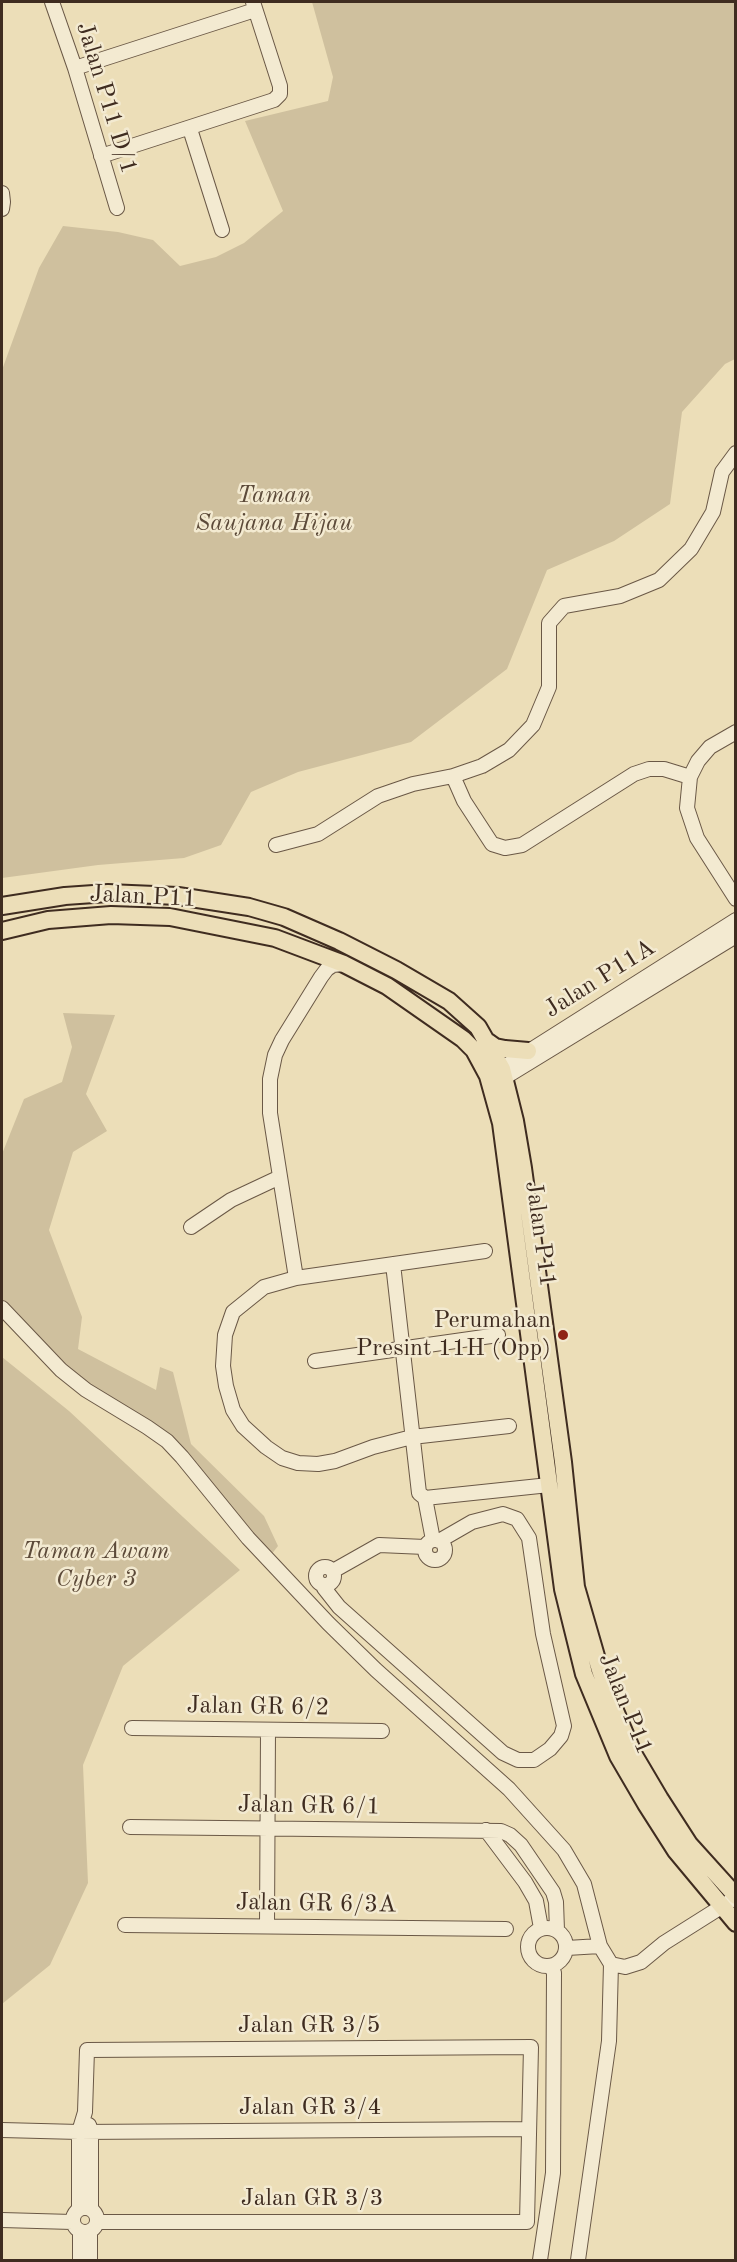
<!DOCTYPE html>
<style>
body{margin:0}
#map{position:relative;width:737px;height:2262px;overflow:hidden;background:#ecdeb8;font-family:"Old Standard TT",serif}
canvas{display:block}
.frame{position:absolute;inset:0;border:3px solid #3f2c20;pointer-events:none}
</style>
<div id="map">
<canvas width="737" height="2262"></canvas>
<div class="frame"></div>
</div>
<script>
const c = document.querySelector('canvas').getContext('2d');
c.lineJoin = 'round';
function paint(path, color) {
  c.fillStyle = color;
  c.fill(path, 'evenodd');
}
function toPath(rows) {
  const path = new Path2D();
  for (const r of rows) {
    if (r.length === 3) {
      path.moveTo(r[0] + r[2], r[1]);
      path.arc(r[0], r[1], r[2], 0, 2 * Math.PI);
      continue;
    }
    path.moveTo(r[0], r[1]);
    for (let i = 2; i < r.length; i += 2) path.lineTo(r[i], r[i + 1]);
  }
  return path;
}
function stroke(path, color, width, dash) {
  c.strokeStyle = color;
  c.lineWidth = width;
  c.lineCap = dash ? 'butt' : 'round';
  c.setLineDash(dash || []);
  c.stroke(path);
}
function write(font, color, halo, rows, align = 'center') {
  c.font = font + ' "Old Standard TT",serif';
  c.lineWidth = 5;
  c.setLineDash([]);
  c.textBaseline = 'middle';
  c.strokeStyle = halo;
  c.fillStyle = color;
  for (const [text, x, y, turn = 0] of rows) {
    c.save();
    c.translate(x, y);
    c.rotate((+turn || 0) * Math.PI / 180);
    c.textAlign = isNaN(turn) ? turn : align;
    if (halo) c.strokeText(text, 0, 0);
    c.fillText(text, 0, 0);
    c.restore();
  }
}
const green = toPath([
 [312,2,735,2,735,359,725,364,682,412,670,504,614,541,547,570,507,669,411,742,298,772,251,792,221,845,184,858,98,865,2,878,2,370,39,268,63,226,118,232,153,240,180,266,216,257,244,243,283,211,245,121,328,101,333,77],
 [63,1013,115,1015,86,1094,107,1131,73,1152,49,1230,82,1317,78,1349,156,1390,160,1367,173,1372,191,1444,264,1516,278,1546,271,1555,166,1435,89,1388,2,1311,2,1154,24,1099,62,1082,72,1047],
 [2,1357,69,1411,240,1570,123,1666,83,1765,88,1883,50,1965,2,2004]
]);
const minor = toPath([
 [52,2,75,68,117,208],
 [75,68,255,10],
 [190,129,222,230],
 [101,156,274,100,280,94,280,86,253,2],
 [2,193,3,202,2,209],
 [736,732,710,747,698,761,690,777,687,808,697,838,736,899],
 [453,776,464,801,492,844,505,848,522,845,634,774,649,769,664,769,690,777],
 [276,845,318,834,378,796,413,784,453,776,482,766,509,750,533,725,549,687,549,623,564,606,620,596,659,580,691,549,713,512,722,472,736,453],
 [493,1074,736,920],
 [499,1081,736,936],
 [191,1227,231,1200,280,1177],
 [485,1251,296,1278,264,1287,233,1312,225,1335,223,1366,226,1386,233,1410,243,1426,266,1447,282,1458,298,1463,318,1464,335,1461,373,1447,412,1437,509,1426],
 [393,1264,419,1493,425,1498,433,1540],
 [296,1278,270,1113,270,1079,275,1055,282,1040,321,977,327,969,333,965,344,964],
 [2,1308,61,1370,86,1390,147,1427,167,1441,182,1457,248,1538,328,1623,376,1670,509,1789,564,1850,584,1884,600,1946,611,1964,625,1967,641,1962,664,1943,729,1902],
 [315,1361,498,1335],
 [425,1498,549,1485],
 [435,1550,10],
 [325,1576,9],
 [333,1571,379,1545,425,1547],
 [324,1585,324,1588,339,1607,503,1753,518,1760,534,1760,550,1749,561,1736,564,1726,543,1634,529,1538,517,1519,503,1514,472,1522,439,1541],
 [132,1728,382,1731],
 [130,1827,501,1831,510,1835,521,1845,553,1892,556,1902,557,1930],
 [486,1830,525,1882,536,1901,541,1928],
 [125,1925,506,1929],
 [267,1926,268,1730],
 [547,1947,19],
 [567,1948,600,1946],
 [89,2125,91,2132,91,2209],
 [2,2130,79,2132,528,2129],
 [85,2220,12],
 [79,2209,79,2132,85,2112,87,2050,531,2047,527,2222,97,2222],
 [2,2220,72,2222],
 [80,2260,80,2232],
 [90,2260,90,2232],
 [540,2260,553,2173,554,1973,551,1966],
 [578,2260,609,2041,611,1964]
]);
const major = toPath([
 [2,906,65,896,108,893,178,896,249,907,284,917,339,941,396,970,449,1001,478,1027,502,1069,515,1121,523,1168,563,1462,576,1587,600,1670,613,1706,634,1755,660,1799,689,1844,736,1896],
 [2,931,48,920,111,915,170,917,275,938,344,964,387,986,463,1039,474,1050,488,1076,501,1123,563,1589,584,1674,618,1756,646,1804,676,1851,736,1923],
 [488,1042,495,1047,505,1049,528,1051]
]);
const markers = [
 [563,1335,6,"#8f2418"]
];
const streetNames = [
 ["Jalan P11 D/1",106,98,73],
 ["Jalan P11",143,897,3],
 ["Jalan P11A",600,979,-32],
 ["Jalan P11",540,1234,82],
 ["Jalan P11",625,1704,68],
 ["Jalan GR 6/2",258,1707,1],
 ["Jalan GR 6/1",309,1806,1],
 ["Jalan GR 6/3A",316,1904,1],
 ["Jalan GR 3/5",309,2026],
 ["Jalan GR 3/4",310,2108],
 ["Jalan GR 3/3",312,2199]
];
const parkNames = [
 ["Taman",274,496],
 ["Saujana Hijau",274,524],
 ["Taman Awam",96,1552],
 ["Cyber 3",96,1580]
];
const poiNames = [
 ["Perumahan",551,1321],
 ["Presint 11H (Opp)",551,1349]
];
paint(green, '#cfc09e');
stroke(minor, '#6a5846', 16);
stroke(major, '#3f2c20', 20);
stroke(minor, '#f3ead1', 14);
stroke(major, '#ecdeb8', 16);
for (const [x, y, r, color] of markers) {
  const dot = new Path2D();
  dot.arc(x, y, r, 0, 2 * Math.PI);
  c.fillStyle = color;
  c.fill(dot);
  stroke(dot, '#f3ead1', 2);
}
write('24px', '#3f2c20', '#f3ead1', streetNames);
write('italic 24px', '#5c4a39', '#f3ead1', parkNames);
write('24px', '#3f2c20', '#f3ead1', poiNames, 'right');
</script>
